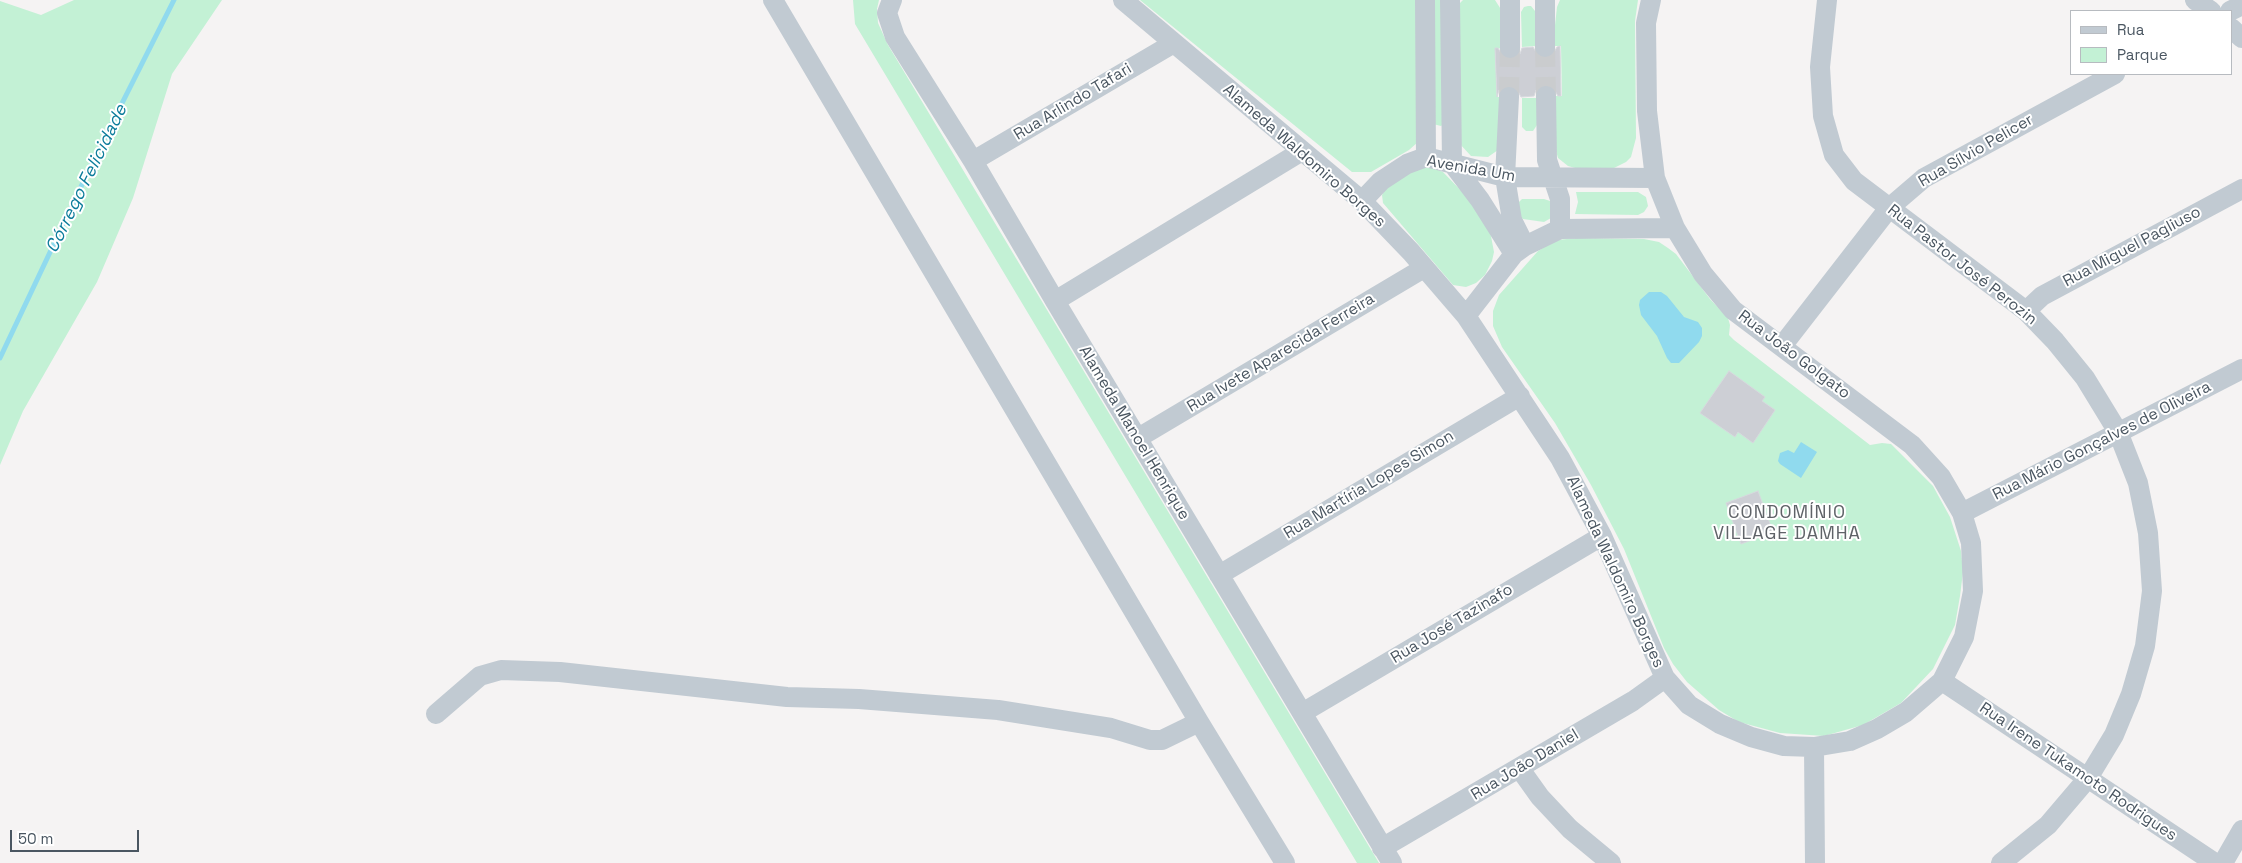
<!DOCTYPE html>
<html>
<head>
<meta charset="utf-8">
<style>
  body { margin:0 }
  #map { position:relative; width:2242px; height:863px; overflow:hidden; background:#f5f3f3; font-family:"Space Grotesk",sans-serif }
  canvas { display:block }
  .legend { position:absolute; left:2070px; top:10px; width:162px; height:65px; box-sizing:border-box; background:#fff; border:1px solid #b7bbc0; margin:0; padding:6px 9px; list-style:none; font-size:15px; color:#4a5661 }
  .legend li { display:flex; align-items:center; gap:10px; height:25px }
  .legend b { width:25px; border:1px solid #b7bbc0 }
  .scale { position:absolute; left:10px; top:830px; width:129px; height:22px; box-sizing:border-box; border:2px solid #4a5661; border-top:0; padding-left:6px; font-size:15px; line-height:18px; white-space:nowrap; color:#4a5661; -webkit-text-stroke:4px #fff; paint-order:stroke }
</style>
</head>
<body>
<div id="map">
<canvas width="2242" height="863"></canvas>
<ul class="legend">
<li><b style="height:6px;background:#c1cad2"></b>Rua</li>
<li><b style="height:14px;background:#c3f1d5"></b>Parque</li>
</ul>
<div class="scale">50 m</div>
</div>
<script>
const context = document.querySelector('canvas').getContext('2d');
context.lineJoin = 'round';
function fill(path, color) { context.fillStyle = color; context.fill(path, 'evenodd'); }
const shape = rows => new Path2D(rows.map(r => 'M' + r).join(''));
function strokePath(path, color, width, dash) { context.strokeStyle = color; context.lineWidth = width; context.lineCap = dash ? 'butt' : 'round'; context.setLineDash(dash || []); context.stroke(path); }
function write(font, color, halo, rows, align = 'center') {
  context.font = font + ' "Space Grotesk",sans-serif'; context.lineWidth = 4; context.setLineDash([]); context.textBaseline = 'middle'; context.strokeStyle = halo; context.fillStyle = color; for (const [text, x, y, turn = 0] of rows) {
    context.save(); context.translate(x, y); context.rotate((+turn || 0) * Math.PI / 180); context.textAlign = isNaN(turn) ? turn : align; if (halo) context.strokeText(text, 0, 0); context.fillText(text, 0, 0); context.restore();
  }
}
fill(shape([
  [74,0,222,0,172,74,133,198,97,282,23,411,0,465,0,1,41,15],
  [853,0,879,0,877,9,878,23,888,45,1379,863,1357,863,855,24],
  [1140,0,1419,0,1418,142,1409,150,1371,172,1352,172],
  [1431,0,1445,0,1444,124,1441,126,1433,124],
  [1463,0,1495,0,1502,11,1503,48,1495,49,1497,97,1504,97,1498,150,1488,157,1471,156,1459,143,1459,4],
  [1560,0,1638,0,1635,21,1636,138,1631,157,1626,162,1614,168,1582,170,1568,166,1558,158,1556,151,1554,96,1562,96,1561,46,1554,46,1554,34,1557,7],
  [1528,6,1531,6,1535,11,1536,46,1522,47,1521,12,1524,7],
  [1522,98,1537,98,1537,125,1533,131,1526,131,1522,127],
  [1428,166,1443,172,1473,203,1490,231,1494,252,1492,261,1485,275,1476,283,1466,287,1453,285,1383,203,1382,195,1391,180],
  [1576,192,1638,192,1646,197,1648,206,1644,212,1638,215,1575,214,1578,202],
  [1522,199,1544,199,1550,201,1552,204,1551,218,1544,222,1523,219,1519,215,1518,203],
  [1578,238,1644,239,1659,242,1668,248,1676,254,1710,299,1728,318,1730,325,1729,335,1734,340,1870,445,1882,443,1891,444,1933,486,1950,517,1961,551,1963,572,1960,596,1955,625,1933,669,1901,703,1863,725,1824,736,1780,733,1739,722,1719,710,1687,682,1673,664,1664,648,1624,549,1591,485,1555,423,1502,347,1493,326,1493,311,1499,295,1538,251,1556,240]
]), '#c3f1d5');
fill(shape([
  [1649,292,1661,292,1667,296,1684,317,1698,322,1702,328,1702,336,1699,342,1679,363,1671,363,1667,358,1657,336,1641,315,1639,305,1640,300],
  [1801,442,1817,452,1801,478,1780,464,1778,461,1780,453,1788,450,1794,453]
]), '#90daee');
strokePath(shape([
  [0,358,96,155,174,0]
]), '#90daee', 5);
const building = shape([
  [1560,46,1561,96,1558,96,1552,86,1545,84,1536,90,1534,96,1521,97,1516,87,1509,85,1499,90,1497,97,1495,48,1498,48,1504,58,1510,60,1520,54,1522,48,1533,47,1539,57,1545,59,1551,57,1557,47,1560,46],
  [1729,371,1765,397,1762,401,1775,410,1753,443,1738,432,1735,437,1700,413,1729,371],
  [1758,491,1773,532,1741,544,1726,503,1758,491]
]);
fill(building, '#cdcfd5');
strokePath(building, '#d7d9de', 1);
strokePath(shape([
  [1545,47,1546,96],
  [1509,97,1510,48]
]), '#caccce', 20, [20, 10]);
strokePath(shape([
  [773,0,1199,722,1285,863],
  [892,0,887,13,895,37,973,161,1055,301,1392,863],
  [1123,0,1362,201,1411,252,1466,316,1560,458,1602,536,1665,678,1689,705,1720,724,1751,737,1784,746,1814,747,1850,741,1877,729,1906,712,1942,681,1964,637,1973,591,1971,543,1962,513,1941,477,1912,445,1733,310,1703,274,1675,228,1655,178,1647,111,1646,23,1651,0],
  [1425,0,1426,157],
  [1450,0,1452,163,1480,200,1514,254],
  [1510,0,1510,48],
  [1545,0,1545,47],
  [1827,0,1820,67,1823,116,1834,155,1854,181,2026,311,2055,341,2085,378,2118,432,2138,483,2148,533,2152,591,2145,646,2131,694,2114,735,2088,778,2048,825,2001,863],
  [2195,0,2211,11],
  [2230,11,2242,5],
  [2231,28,2242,38],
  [1546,96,1547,160,1560,199,1560,229],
  [1509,97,1505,177,1512,220,1525,246],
  [973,161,1174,43],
  [1362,201,1381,181,1407,164,1426,157,1505,177,1655,178],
  [1055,301,1302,151],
  [2026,311,2042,296,2242,189],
  [1466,316,1514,254,1525,246,1560,229,1675,228],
  [1782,346,1889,208,1924,178,2115,74],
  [1138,438,1424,268],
  [1962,513,2242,369],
  [1219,575,1520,396],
  [1942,681,2215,863],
  [1302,713,1602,536],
  [436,714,480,676,501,670,560,672,787,697,859,699,998,710,1111,728,1150,740,1162,740,1199,722],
  [1814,747,1815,863],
  [1520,769,1540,797,1570,829,1611,863],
  [1382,848,1633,701,1665,678],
  [2223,863,2242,830]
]), '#c1cad2', 20);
write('16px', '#4a5661', '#fff', [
  ["Rua Arlindo Tafari",1073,102,-31],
  ["Rua Sílvio Pelicer",1976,151,-30],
  ["Alameda Waldomiro Borges",1304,156,41],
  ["Avenida Um",1471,169,10],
  ["Rua Miguel Pagliuso",2132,247,-28],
  ["Rua Pastor José Perozin",1962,265,38],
  ["Rua Ivete Aparecida Ferreira",1281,353,-31],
  ["Rua João Golgato",1794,355,37],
  ["Alameda Manoel Henrique",1134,433,59],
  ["Rua Mário Gonçalves de Oliveira",2102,441,-27],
  ["Rua Martíria Lopes Simon",1369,485,-31],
  ["Alameda Waldomiro Borges",1615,572,65],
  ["Rua José Tazinafo",1452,624,-31],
  ["Rua João Daniel",1525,765,-31],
  ["Rua Irene Tukamoto Rodrigues",2078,772,34]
]);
write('italic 18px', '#0c7c9b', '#fff', [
  ["Córrego Felicidade",87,179,-64]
]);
context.letterSpacing = '1px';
write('18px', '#5f6368', '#fff', [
  ["CONDOMÍNIO",1787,513],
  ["VILLAGE DAMHA",1787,534]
]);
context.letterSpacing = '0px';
</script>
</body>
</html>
